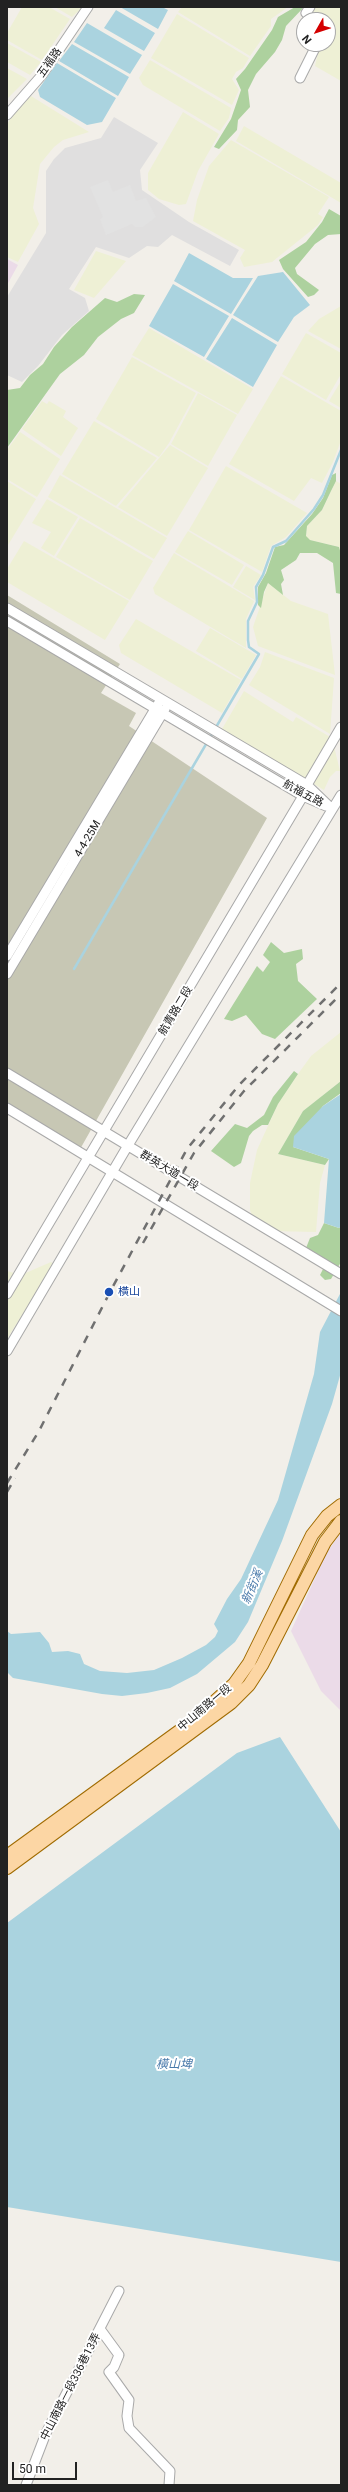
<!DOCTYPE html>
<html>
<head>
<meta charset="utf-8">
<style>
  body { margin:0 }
  #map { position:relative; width:348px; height:2492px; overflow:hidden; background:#f2efe9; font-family:Roboto,sans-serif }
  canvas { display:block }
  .frame { position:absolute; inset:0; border:8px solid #222; pointer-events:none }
  .north { position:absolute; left:296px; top:12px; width:40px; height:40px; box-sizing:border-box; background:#fff; border:1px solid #a7a7a7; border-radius:50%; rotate:231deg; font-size:11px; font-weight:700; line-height:16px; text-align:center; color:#222 }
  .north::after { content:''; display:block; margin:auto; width:14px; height:18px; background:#d40000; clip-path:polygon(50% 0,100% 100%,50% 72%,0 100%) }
  .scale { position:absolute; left:12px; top:2462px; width:65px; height:18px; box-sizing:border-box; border:2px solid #222; border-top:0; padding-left:5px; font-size:12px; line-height:14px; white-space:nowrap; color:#222; -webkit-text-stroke:3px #fff; paint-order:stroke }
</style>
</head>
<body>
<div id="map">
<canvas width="348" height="2492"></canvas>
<div class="frame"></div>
<div class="north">N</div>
<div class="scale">50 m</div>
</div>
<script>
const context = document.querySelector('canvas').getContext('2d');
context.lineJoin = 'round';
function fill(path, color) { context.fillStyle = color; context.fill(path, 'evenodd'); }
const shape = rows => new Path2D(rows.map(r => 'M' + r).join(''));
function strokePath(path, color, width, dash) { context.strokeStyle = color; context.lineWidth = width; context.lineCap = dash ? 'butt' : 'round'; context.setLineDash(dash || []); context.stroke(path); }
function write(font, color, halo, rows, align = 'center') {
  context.font = font + ' Roboto,"Noto Sans TC",sans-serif'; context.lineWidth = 4; context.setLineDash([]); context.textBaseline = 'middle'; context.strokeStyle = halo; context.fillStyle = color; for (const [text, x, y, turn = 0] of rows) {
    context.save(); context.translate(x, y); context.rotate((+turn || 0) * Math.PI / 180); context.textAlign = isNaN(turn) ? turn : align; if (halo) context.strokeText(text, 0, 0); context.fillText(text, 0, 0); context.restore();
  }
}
fill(shape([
  [114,117,158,143,140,170,142,190,189,222,239,250,230,266,172,235,158,247,147,246,129,258,96,247,69,289,85,298,89,311,62,335,38,366,22,382,7,375,7,297,46,233,46,171,54,159,65,148,101,138]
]), '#e0dfdf');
fill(shape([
  [7,259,18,265,7,285],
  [341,1532,341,1710,340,1710,321,1691,291,1631,326,1554]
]), '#ebdbe8');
fill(shape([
  [7,595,120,664,101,693,136,713,129,726,267,818,79,1151,7,1108]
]), '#c7c7b4');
fill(shape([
  [22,7,49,7,70,19,42,60,7,40,7,33],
  [55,7,83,7,72,17],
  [182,7,288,7,271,19,271,26,250,56,178,12],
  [316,7,341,7,341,81,315,66,318,53,322,44,328,44,328,20,320,20,313,11],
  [177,14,249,58,243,68,236,72,232,79,239,90,232,105,151,58],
  [7,43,41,62,30,75,7,62],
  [150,60,231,108,229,118,220,131,143,85,139,78],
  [7,68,27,79,7,99],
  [31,96,89,132,63,140,54,147,40,164,33,208,39,224,18,262,7,257,7,124,14,113],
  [183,112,219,134,198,171,186,204,179,205,159,199,148,190,148,173],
  [244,126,341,183,341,203,236,141],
  [231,140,329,197,318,214,323,217,318,225,272,262,244,267,240,258,245,250,193,221,197,200,209,166],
  [96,251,126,261,94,298,74,290],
  [341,306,341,349,308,331,319,319],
  [149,328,253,389,238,414,132,355],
  [306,333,341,353,341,374,326,400,282,374],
  [132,357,196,393,169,443,159,457,96,419],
  [281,376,341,411,340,443,333,462,322,483,311,478,294,501,229,464],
  [341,381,341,408,329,401],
  [198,393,237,415,208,466,171,444],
  [42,401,47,404,49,401,66,411,63,417,78,428,61,456,22,429],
  [94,421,157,458,116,506,62,474],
  [20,432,60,459,37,497,7,479,7,450],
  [170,445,208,468,167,536,118,507],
  [226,466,307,513,286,537,271,546,262,572,189,530],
  [60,475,167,538,154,559,48,497],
  [7,481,36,499,8,545,7,544],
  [336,481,341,484,341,554,339,547,310,540,306,537,307,526,322,510],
  [47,499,78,517,54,556,41,548,51,532,32,523],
  [80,518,153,561,130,600,56,557],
  [188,531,244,565,232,585,175,552],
  [24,541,129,601,105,640,7,582,7,569],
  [174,553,254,601,246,619,246,648,155,594,153,588],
  [246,566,261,575,253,587,255,600,233,587],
  [268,583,291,601,328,614,335,675,258,646,253,627],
  [136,619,241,680,222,713,121,653,119,645],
  [210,628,256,655,242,679,196,651],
  [265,652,334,678,330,734,249,685,260,667],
  [244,691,293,722,296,717,332,738,340,771,336,771,330,777,324,790,222,729],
  [341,1032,341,1081,303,1111,278,1154,325,1165,320,1183,316,1232,270,1231,256,1227,250,1210,250,1183,257,1150,278,1104,298,1074,311,1056],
  [51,1262,54,1264,7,1339,7,1271,21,1275]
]), '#eef0d5');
fill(shape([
  [295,7,304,7,286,26,282,40,275,52,256,74,248,90,250,107,238,120,237,130,219,149,214,147,231,119,241,90,236,79,245,69,272,30,278,17],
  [329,209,341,216,341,234,328,235,315,244,295,268,297,274,319,290,314,295,308,297,283,269,279,260,306,242,322,222],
  [134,294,145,295,134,313,121,319,98,337,84,355,60,374,7,448,7,390,20,388,30,375,43,364,54,347,72,327,105,298,117,302],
  [336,473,336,481,331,491,322,510,307,526,306,536,310,540,339,547,341,554,341,594,336,593,333,563,317,553,300,553,296,560,281,570,284,580,281,584,283,595,268,583,264,592,261,608,258,605,258,587,266,573,275,547,284,545,312,514,323,498,332,475],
  [271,942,284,953,302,949,303,959,296,964,298,981,317,999,275,1039,262,1034,246,1015,232,1021,224,1019,257,966,263,972,270,962,263,955],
  [294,1071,298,1074,278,1104,268,1125,262,1125,253,1131,249,1136,241,1163,234,1167,211,1151,235,1124,247,1128,264,1115,273,1097],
  [341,1081,341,1093,323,1106,293,1147,329,1159,325,1165,278,1154,303,1111],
  [324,1223,339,1228,341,1226,341,1262,331,1279,325,1280,320,1275,325,1265,321,1257,306,1248,310,1238,318,1235]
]), '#add19e');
fill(shape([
  [108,180,113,192,130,185,136,201,146,198,156,217,143,227,135,227,132,224,106,235,100,219,103,217,90,187]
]), '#e2e2e2');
fill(shape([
  [120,7,162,7,168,10,158,29],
  [116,10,155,33,144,51,104,28],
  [87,23,142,55,130,74,74,42],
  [72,44,129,77,118,96,59,61],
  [57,63,116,98,102,122,87,125,40,97,38,90],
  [189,253,233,278,253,278,231,314,174,281],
  [283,272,310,305,294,317,278,342,233,315,258,276],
  [173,284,229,316,204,357,149,326],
  [232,318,277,345,253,387,206,359],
  [341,1094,341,1226,339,1228,324,1223,329,1159,293,1147,294,1136,323,1106],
  [341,1292,341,1372,332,1404,282,1541,248,1622,235,1642,197,1674,170,1688,147,1693,122,1696,102,1694,13,1678,7,1672,7,1631,11,1634,40,1632,49,1643,52,1652,68,1651,80,1654,84,1664,100,1671,127,1673,154,1670,182,1658,206,1645,215,1637,218,1631,214,1624,227,1599,241,1579,278,1500,314,1374,320,1332],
  [280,1737,341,1832,341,2262,7,2207,7,1923,237,1753]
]), '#aad3df');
strokePath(shape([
  [74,969,259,654,249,647,248,640,248,621,257,602,256,587,263,575,273,547,286,541,314,509,323,495,341,450]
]), '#aad3df', 2.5);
const minor = shape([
  [310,7,306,13,313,20],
  [300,78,317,44],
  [7,115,42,75,88,7],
  [7,608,307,785,332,809],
  [7,621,303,796,326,806],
  [7,956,158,704],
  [7,974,165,709],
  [7,1073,341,1274],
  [7,1108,341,1311],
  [7,1294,303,796,307,785,341,727],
  [7,1351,127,1147,341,795],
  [100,2329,119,2355,114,2367,109,2372,129,2400,127,2416,129,2428,170,2471,169,2485],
  [26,2485,46,2433,119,2291]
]);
const major = shape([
  [7,1856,193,1721,234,1684,249,1663,312,1535,327,1516,341,1505],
  [7,1868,231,1703,249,1685,262,1665,325,1542,341,1521]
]);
strokePath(minor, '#a9a9a9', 11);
strokePath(major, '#a06b00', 14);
strokePath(minor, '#fff', 9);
strokePath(major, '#fcd6a4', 12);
strokePath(shape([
  [143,1243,194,1153,244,1091,341,994],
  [7,1483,39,1431,110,1292,187,1149,239,1085,341,983],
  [7,1492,15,1478]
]), '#707070', 2.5, [8, 8]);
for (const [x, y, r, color] of [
  [109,1292,5,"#1a4fb4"]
]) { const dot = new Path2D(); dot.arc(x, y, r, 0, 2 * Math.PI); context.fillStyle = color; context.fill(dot); strokePath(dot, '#fff', 1.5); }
write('11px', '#222', '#fff', [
  ["五福路",50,63,-55],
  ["航福五路",303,794,28],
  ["4-4-25M",88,839,-59],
  ["航青路二段",176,1011,-59],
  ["群英大道一段",169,1171,31],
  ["中山南路一段",205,1708,-40],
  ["中山南路一段336巷13弄",71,2387,-63]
]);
write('11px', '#164399', '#fff', [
  ["橫山",118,1292]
], 'left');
write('italic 12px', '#4a7aab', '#fff', [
  ["新街溪",253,1587,-67],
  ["橫山埤",174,2065]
]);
</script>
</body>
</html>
